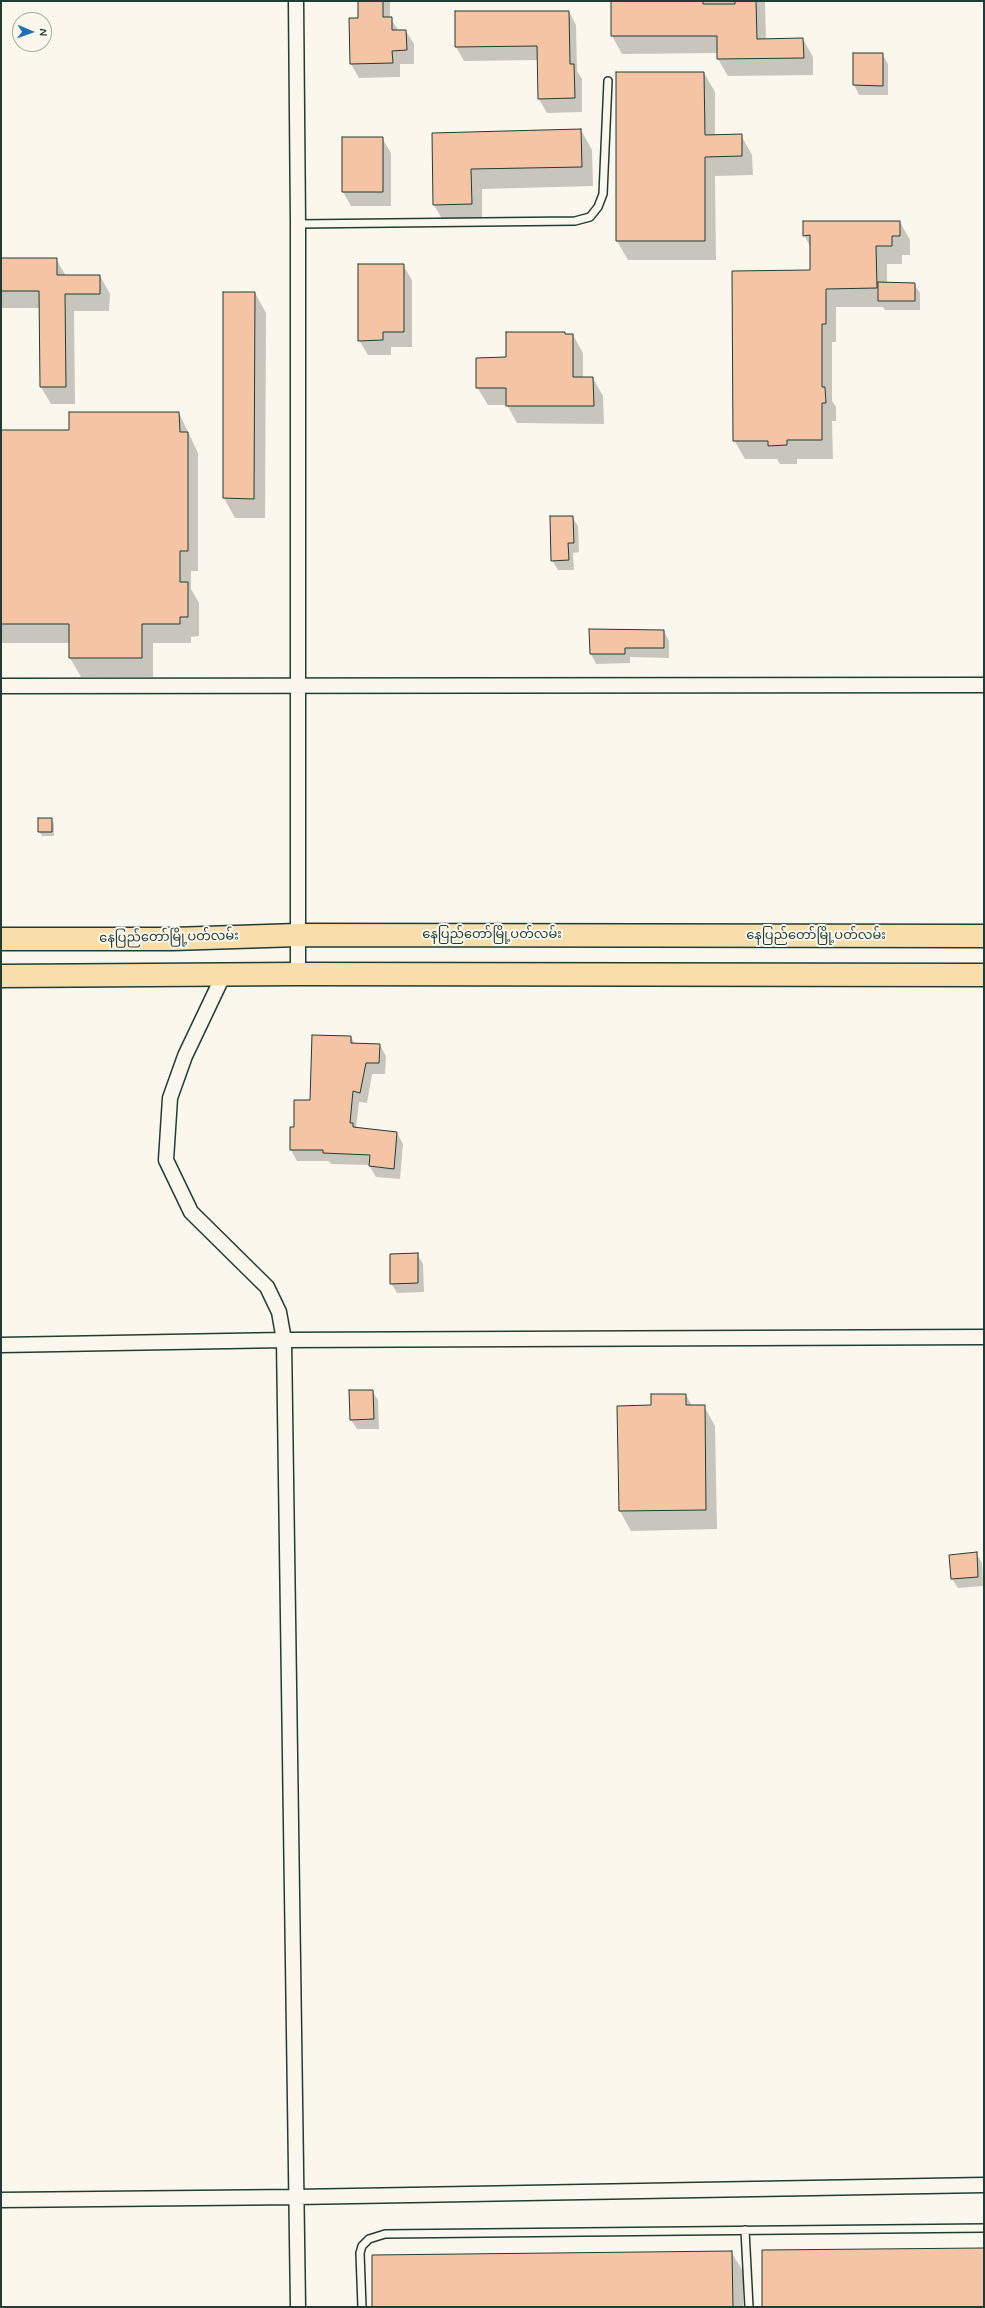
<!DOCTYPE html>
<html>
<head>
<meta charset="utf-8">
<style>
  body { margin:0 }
  #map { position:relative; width:985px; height:2308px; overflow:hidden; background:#fbf7ec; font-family:Mynerve,sans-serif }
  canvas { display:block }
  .frame { position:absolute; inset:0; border:2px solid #1f3d34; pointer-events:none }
  .north { position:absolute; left:12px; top:12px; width:40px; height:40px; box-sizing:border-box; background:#fbf7ec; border:1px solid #a3ada2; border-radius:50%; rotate:92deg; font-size:11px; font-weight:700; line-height:16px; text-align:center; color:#1f3d34 }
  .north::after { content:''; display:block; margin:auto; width:14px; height:18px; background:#1f6fb2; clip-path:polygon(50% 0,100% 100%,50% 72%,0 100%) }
</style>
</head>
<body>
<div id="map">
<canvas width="985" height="2308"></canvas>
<div class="frame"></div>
<div class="north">N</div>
</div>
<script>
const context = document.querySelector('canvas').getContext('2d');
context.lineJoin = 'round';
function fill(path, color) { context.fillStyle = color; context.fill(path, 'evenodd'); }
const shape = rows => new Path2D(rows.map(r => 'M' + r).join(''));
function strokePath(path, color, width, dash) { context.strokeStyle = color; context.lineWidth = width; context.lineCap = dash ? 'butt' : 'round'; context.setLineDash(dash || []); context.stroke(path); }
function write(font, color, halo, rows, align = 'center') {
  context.font = font + ' Mynerve,"Noto Sans Myanmar",sans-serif'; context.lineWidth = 4; context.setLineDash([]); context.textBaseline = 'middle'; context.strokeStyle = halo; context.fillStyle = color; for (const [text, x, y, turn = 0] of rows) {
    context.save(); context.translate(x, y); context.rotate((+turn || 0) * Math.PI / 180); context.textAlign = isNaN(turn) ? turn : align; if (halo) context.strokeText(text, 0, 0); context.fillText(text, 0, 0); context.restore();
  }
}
fill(shape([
  [359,1,390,1,390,18,399,31,406,31,414,44,414,64,400,64,400,77,359,78,351,64,350,19,359,19],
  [612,1,765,1,766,40,803,39,813,57,813,75,728,76,718,59,718,53,622,54,612,36],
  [569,12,576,25,577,71,582,79,582,112,547,113,539,99,538,60,464,61,456,47],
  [983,37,984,37,984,95,984,94],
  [854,54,882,54,888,64,888,95,859,95,854,85],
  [617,73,704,73,715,92,715,136,741,135,752,155,753,175,715,176,716,260,628,260,617,241],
  [581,130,592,150,593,186,482,189,482,224,445,224,434,205,433,134],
  [382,138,391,153,391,206,351,206,343,192],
  [900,222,910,240,910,255,902,255,902,264,887,264,887,283,914,284,920,293,920,310,885,310,883,307,836,307,836,342,832,342,832,401,836,407,836,421,832,421,833,459,797,459,797,464,780,464,777,459,745,459,734,440,811,271,811,248,804,235],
  [1,259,56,259,66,276,100,276,110,294,109,311,74,311,75,404,51,404,41,387,40,308,1,308],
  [403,265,412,280,412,347,391,347,391,355,368,355,359,340],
  [224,293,255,293,266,313,265,518,235,518,224,498],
  [566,335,573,335,583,353,583,378,593,378,603,396,604,424,517,423,507,405,488,405,477,387,507,358],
  [179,413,198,453,198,571,191,571,191,589,199,603,199,636,191,637,191,643,153,643,153,677,81,677,70,658,70,643,1,643,1,431,70,431],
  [572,517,578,526,579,552,573,553,574,570,558,570,552,560],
  [664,631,669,641,669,658,630,657,630,663,596,664,591,654],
  [52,819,54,824,54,836,42,836,39,831],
  [351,1037,355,1044,380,1045,386,1056,385,1074,372,1074,367,1103,359,1102,356,1129,397,1133,403,1144,400,1179,376,1177,369,1165,331,1164,329,1161,297,1161,291,1150,291,1128,295,1128],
  [417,1254,423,1264,424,1292,397,1293,391,1283],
  [372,1391,378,1400,379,1429,357,1429,351,1420],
  [686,1395,692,1406,704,1406,715,1426,717,1529,631,1531,620,1511,652,1406],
  [976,1553,982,1563,983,1586,958,1588,952,1579],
  [731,2252,743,2271,743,2307,373,2307]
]), '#0003');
const building = shape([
  [358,1,383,1,383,17,392,17,392,30,406,30,407,50,392,51,393,63,350,64,349,18,358,18,358,1],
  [611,1,703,1,703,4,735,4,735,1,756,1,757,39,803,38,804,58,717,59,717,36,611,36,611,1],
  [455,11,569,11,570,64,574,64,575,98,538,99,537,46,455,47,455,11],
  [853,53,883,53,883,86,853,85,853,53],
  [616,72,704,72,705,135,742,134,742,156,705,157,705,241,616,241,616,72],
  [581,129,582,167,471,169,472,204,433,205,432,133,581,129],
  [342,137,383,137,383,192,342,192,342,137],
  [803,221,900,221,900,236,892,236,892,246,876,246,877,288,826,289,826,324,822,324,822,387,825,387,826,403,822,403,822,440,787,440,787,445,768,446,768,441,733,441,732,271,810,270,810,235,803,236,803,221],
  [1,258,57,258,57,275,100,275,100,294,65,294,66,387,40,387,39,291,1,291,1,258],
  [358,264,404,264,404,332,383,332,383,340,358,341,358,264],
  [878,282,915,283,915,301,878,301,878,282],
  [223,292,255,292,254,499,223,498,223,292],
  [506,332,565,332,565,334,573,334,573,377,593,377,594,406,506,406,506,388,476,388,476,358,506,357,506,332],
  [69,412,179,412,180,432,188,432,188,551,180,551,180,582,188,582,188,617,180,617,180,624,142,624,142,658,69,658,69,624,1,624,1,430,69,430,69,412],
  [550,516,573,516,574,543,568,543,569,560,551,561,550,516],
  [589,629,664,630,664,648,625,648,625,654,590,654,589,629],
  [38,818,52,818,52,832,38,832,38,818],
  [312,1035,351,1036,351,1043,380,1044,379,1063,366,1063,360,1093,353,1091,350,1123,353,1123,353,1127,397,1132,394,1169,369,1166,370,1155,323,1153,323,1150,290,1150,290,1127,294,1127,294,1100,310,1100,312,1035],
  [418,1253,418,1283,390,1284,390,1254,418,1253],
  [349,1390,373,1390,374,1419,350,1420,349,1390],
  [651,1394,686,1394,686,1405,705,1405,706,1510,619,1511,617,1406,651,1405,651,1394],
  [977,1552,978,1577,951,1579,949,1555,977,1552],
  [984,2248,984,2307,762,2307,762,2250,984,2248],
  [732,2251,733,2307,372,2307,372,2255,732,2251]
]);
fill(building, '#f5c4a4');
strokePath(building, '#1f3d34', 1);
const service = shape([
  [298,224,575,221,590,217,598,207,603,194,608,81],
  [745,2230,749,2307],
  [362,2307,360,2253,362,2246,369,2239,385,2234,984,2228]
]);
const minor = shape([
  [296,1,298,224,298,974],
  [1,686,984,685],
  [223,976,185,1056,170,1098,166,1160,191,1212,267,1287,279,1312,284,1340,298,2307],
  [1,1345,284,1340,984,1337],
  [1,2200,296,2197,984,2185]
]);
const primary = shape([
  [1,939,173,939,298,935,984,936],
  [1,976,298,974,984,975]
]);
strokePath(service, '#1f3d34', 10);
strokePath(minor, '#1f3d34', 17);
strokePath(primary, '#1f3d34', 25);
strokePath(service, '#fbf7ec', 7);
strokePath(minor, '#fbf7ec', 14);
strokePath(primary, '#f9deab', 22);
write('13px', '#1f3d34', '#fbf7ec', [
  ["နေပြည်တော်မြို့ပတ်လမ်း",492,935],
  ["နေပြည်တော်မြို့ပတ်လမ်း",816,936],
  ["နေပြည်တော်မြို့ပတ်လမ်း",169,938,-1]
]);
</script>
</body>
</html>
